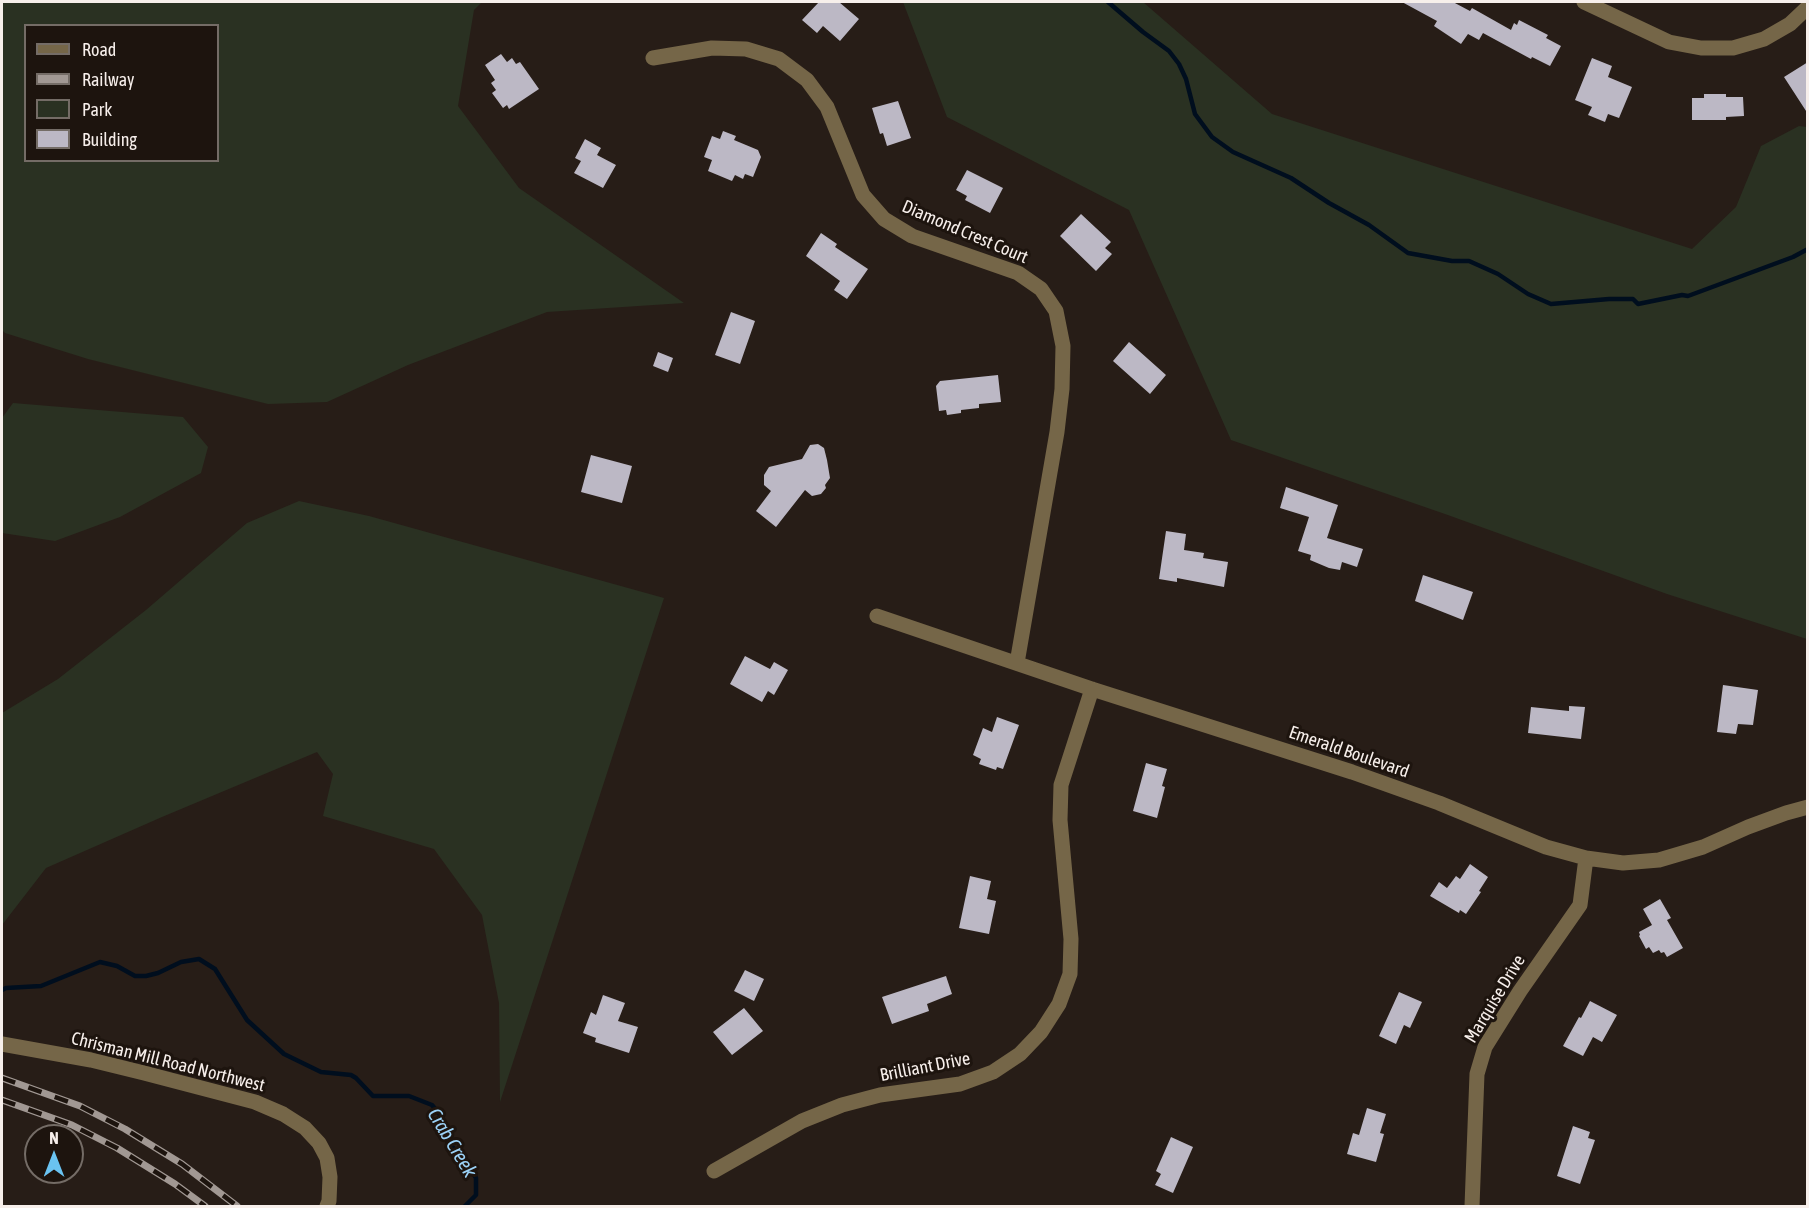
<!DOCTYPE html>
<html>
<head>
<meta charset="utf-8">
<style>
  body { margin:0 }
  #map { position:relative; width:1809px; height:1208px; overflow:hidden; background:#271d17; font-family:"Asap Condensed",sans-serif }
  canvas { display:block }
  .frame { position:absolute; inset:0; border:3px solid #f7efeb; pointer-events:none }
  .legend { position:absolute; left:24px; top:24px; width:195px; height:138px; box-sizing:border-box; background:#1d140e; border:2px solid #746c66; margin:0; padding:8px 10px; list-style:none; font-size:18px; color:#f7efeb }
  .legend li { display:flex; align-items:center; gap:12px; height:30px }
  .legend b { width:30px; border:2px solid #746c66 }
  .north { position:absolute; left:24px; top:1124px; width:60px; height:60px; box-sizing:border-box; background:#1d140e; border:2px solid #746c66; border-radius:50%; rotate:0deg; font-size:16px; font-weight:700; line-height:24px; text-align:center; color:#f7efeb }
  .north::after { content:''; display:block; margin:auto; width:21px; height:27px; background:#6ac3f1; clip-path:polygon(50% 0,100% 100%,50% 72%,0 100%) }
</style>
</head>
<body>
<div id="map">
<canvas width="1809" height="1208"></canvas>
<div class="frame"></div>
<ul class="legend">
<li><b style="height:8px;background:#756648"></b>Road</li>
<li><b style="height:8px;background:#a19893"></b>Railway</li>
<li><b style="height:16px;background:#2a3122"></b>Park</li>
<li><b style="height:16px;background:#bcb8c5"></b>Building</li>
</ul>
<div class="north">N</div>
</div>
<script>
const context = document.querySelector('canvas').getContext('2d');
context.lineJoin = 'round';
function fill(path, color) { context.fillStyle = color; context.fill(path, 'evenodd'); }
const shape = rows => new Path2D(rows.map(r => 'M' + r).join(''));
function strokePath(path, color, width, dash) { context.strokeStyle = color; context.lineWidth = width; context.lineCap = dash ? 'butt' : 'round'; context.setLineDash(dash || []); context.stroke(path); }
function write(font, color, halo, rows, align = 'center') {
  context.font = font + ' "Asap Condensed",sans-serif'; context.lineWidth = 6; context.setLineDash([]); context.textBaseline = 'middle'; context.strokeStyle = halo; context.fillStyle = color; for (const [text, x, y, turn = 0] of rows) {
    context.save(); context.translate(x, y); context.rotate((+turn || 0) * Math.PI / 180); context.textAlign = isNaN(turn) ? turn : align; if (halo) context.strokeText(text, 0, 0); context.fillText(text, 0, 0); context.restore();
  }
}
fill(shape([
  [2,2,482,2,474,10,458,106,519,188,684,303,547,312,408,365,327,402,268,404,88,359,5,333,2,330],
  [26,26,218,26,218,160,26,160],
  [903,2,1143,2,1272,114,1692,249,1736,207,1761,146,1799,126,1807,127,1807,639,1667,594,1445,514,1231,440,1129,210,947,117],
  [13,403,183,417,208,447,201,473,120,517,55,541,2,533,2,418],
  [299,501,369,516,664,598,500,1102,499,1003,482,915,434,849,323,816,333,774,317,752,162,817,46,868,2,925,2,713,58,679,146,610,247,523]
]), '#2a3122');
strokePath(shape([
  [1108,2,1143,32,1169,51,1179,64,1186,79,1195,114,1212,137,1233,152,1291,178,1329,203,1369,225,1408,253,1452,261,1469,261,1498,274,1528,294,1551,304,1609,299,1633,299,1638,304,1682,295,1688,296,1793,257,1808,249],
  [2,990,6,988,41,986,100,962,117,966,135,976,146,976,158,973,181,962,199,959,215,969,247,1020,284,1054,321,1072,351,1075,356,1078,373,1096,409,1096,432,1105,441,1116,448,1142,469,1166,476,1178,476,1195,465,1206]
]), '#000e1e', 4.5);
fill(shape([
  [819,2,839,2,859,19,840,41,823,26,817,33,802,20],
  [1402,2,1453,2,1470,11,1472,8,1511,30,1514,23,1517,25,1519,20,1548,35,1546,38,1561,46,1550,66,1532,57,1531,59,1483,33,1479,40,1468,34,1461,44,1434,26,1437,21],
  [501,54,507,62,512,58,516,64,520,62,539,89,509,109,507,105,503,108,492,93,496,90,491,83,495,80,485,65],
  [1592,58,1612,66,1608,77,1632,87,1619,118,1608,114,1605,122,1588,115,1592,107,1575,100],
  [1808,62,1808,114,1784,77],
  [1704,94,1726,94,1726,97,1743,97,1744,116,1726,117,1726,120,1692,120,1692,98,1704,98],
  [898,101,911,138,887,146,883,133,880,134,872,108],
  [723,131,736,136,734,140,758,150,761,157,753,177,745,174,743,179,735,175,732,181,708,171,712,160,704,157,712,136,720,139],
  [585,139,601,148,597,155,616,165,603,188,574,173,581,161,575,158],
  [967,170,1003,188,990,213,965,200,967,196,956,190],
  [1081,214,1111,242,1105,248,1112,254,1096,271,1060,236],
  [821,233,837,244,835,247,868,269,847,299,834,290,840,281,806,256],
  [731,312,755,321,740,364,715,355],
  [1129,342,1166,375,1150,394,1113,361],
  [658,352,673,358,668,372,653,366],
  [998,375,1001,402,979,404,979,408,961,410,961,413,947,415,946,410,939,411,936,386,940,381],
  [818,444,824,448,827,460,830,478,825,485,826,488,821,494,812,496,805,490,776,527,756,511,771,491,764,485,764,475,769,467,802,459,810,445],
  [591,455,632,466,622,503,581,492],
  [1286,487,1338,505,1327,538,1363,549,1357,567,1342,562,1340,570,1329,568,1310,560,1311,555,1298,551,1309,517,1280,508],
  [1166,531,1186,534,1184,550,1204,553,1203,558,1228,562,1224,587,1177,578,1177,582,1159,579],
  [1423,575,1473,592,1463,620,1415,601],
  [745,656,770,669,774,662,788,670,774,695,768,691,762,702,730,684],
  [1723,685,1758,690,1753,725,1738,724,1736,734,1717,732],
  [1569,706,1585,707,1581,739,1528,733,1531,707,1569,711],
  [997,717,1019,725,1003,769,997,767,996,770,979,764,981,759,973,755,983,728,992,732],
  [1146,763,1167,769,1162,786,1165,787,1157,818,1133,811],
  [1470,864,1488,877,1479,891,1481,892,1466,914,1460,910,1459,913,1430,896,1439,882,1447,888,1456,876,1460,879],
  [970,876,991,881,987,899,996,901,989,934,959,928],
  [1660,899,1671,918,1667,920,1683,948,1667,957,1664,952,1661,953,1659,950,1653,953,1649,947,1646,949,1639,936,1640,935,1639,932,1652,925,1643,909],
  [745,970,764,979,754,1001,734,991],
  [946,976,952,994,927,1004,929,1011,892,1024,882,997],
  [1399,992,1422,1002,1410,1028,1404,1025,1396,1044,1379,1036],
  [603,995,625,1003,618,1021,638,1027,629,1053,595,1042,596,1038,583,1033,591,1012,596,1015],
  [1590,1001,1617,1015,1602,1042,1593,1037,1583,1056,1563,1046,1579,1017,1581,1018],
  [744,1008,763,1031,732,1055,713,1032],
  [1367,1108,1386,1114,1380,1133,1384,1134,1376,1162,1347,1154,1353,1133,1359,1135],
  [1573,1126,1590,1132,1588,1138,1595,1140,1580,1184,1557,1176],
  [1171,1137,1193,1147,1173,1193,1155,1185,1161,1174,1156,1171]
]), '#bcb8c5');
strokePath(shape([
  [1584,2,1669,42,1701,48,1733,48,1764,39,1790,24,1808,7],
  [653,58,712,48,746,49,779,59,807,80,827,107,863,195,884,219,912,236,1018,273,1041,289,1056,311,1063,346,1062,389,1057,432,1017,663],
  [877,616,1092,689,1352,772,1439,803,1546,847,1586,858,1623,863,1659,860,1703,847,1748,827,1786,813,1808,807],
  [714,1171,802,1121,842,1105,880,1095,960,1084,993,1072,1020,1054,1041,1032,1059,1004,1070,974,1071,939,1060,820,1061,785,1092,689],
  [1472,1206,1477,1074,1485,1047,1520,991,1580,905,1586,858]
]), '#756648', 15);
strokePath(shape([
  [2,1044,91,1060,144,1073,255,1102,283,1114,305,1128,319,1143,327,1158,330,1177,329,1201,327,1206]
]), '#756648', 15);
const rail = shape([
  [2,1078,80,1106,125,1129,182,1164,237,1206],
  [2,1100,72,1125,117,1148,175,1184,205,1206]
]);
strokePath(rail, '#a19893', 7);
strokePath(rail, '#1d140e', 4.5, [14]);
write('18px', '#f7efeb', '#1d140e', [
  ["Diamond Crest Court",965,232,23],
  ["Emerald Boulevard",1349,752,19],
  ["Marquise Drive",1495,999,-59],
  ["Chrisman Mill Road Northwest",168,1062,14],
  ["Brilliant Drive",925,1067,-11]
]);
write('italic 20px', '#9cd2f7', '#1d140e', [
  ["Crab Creek",452,1143,59]
]);
</script>
</body>
</html>
